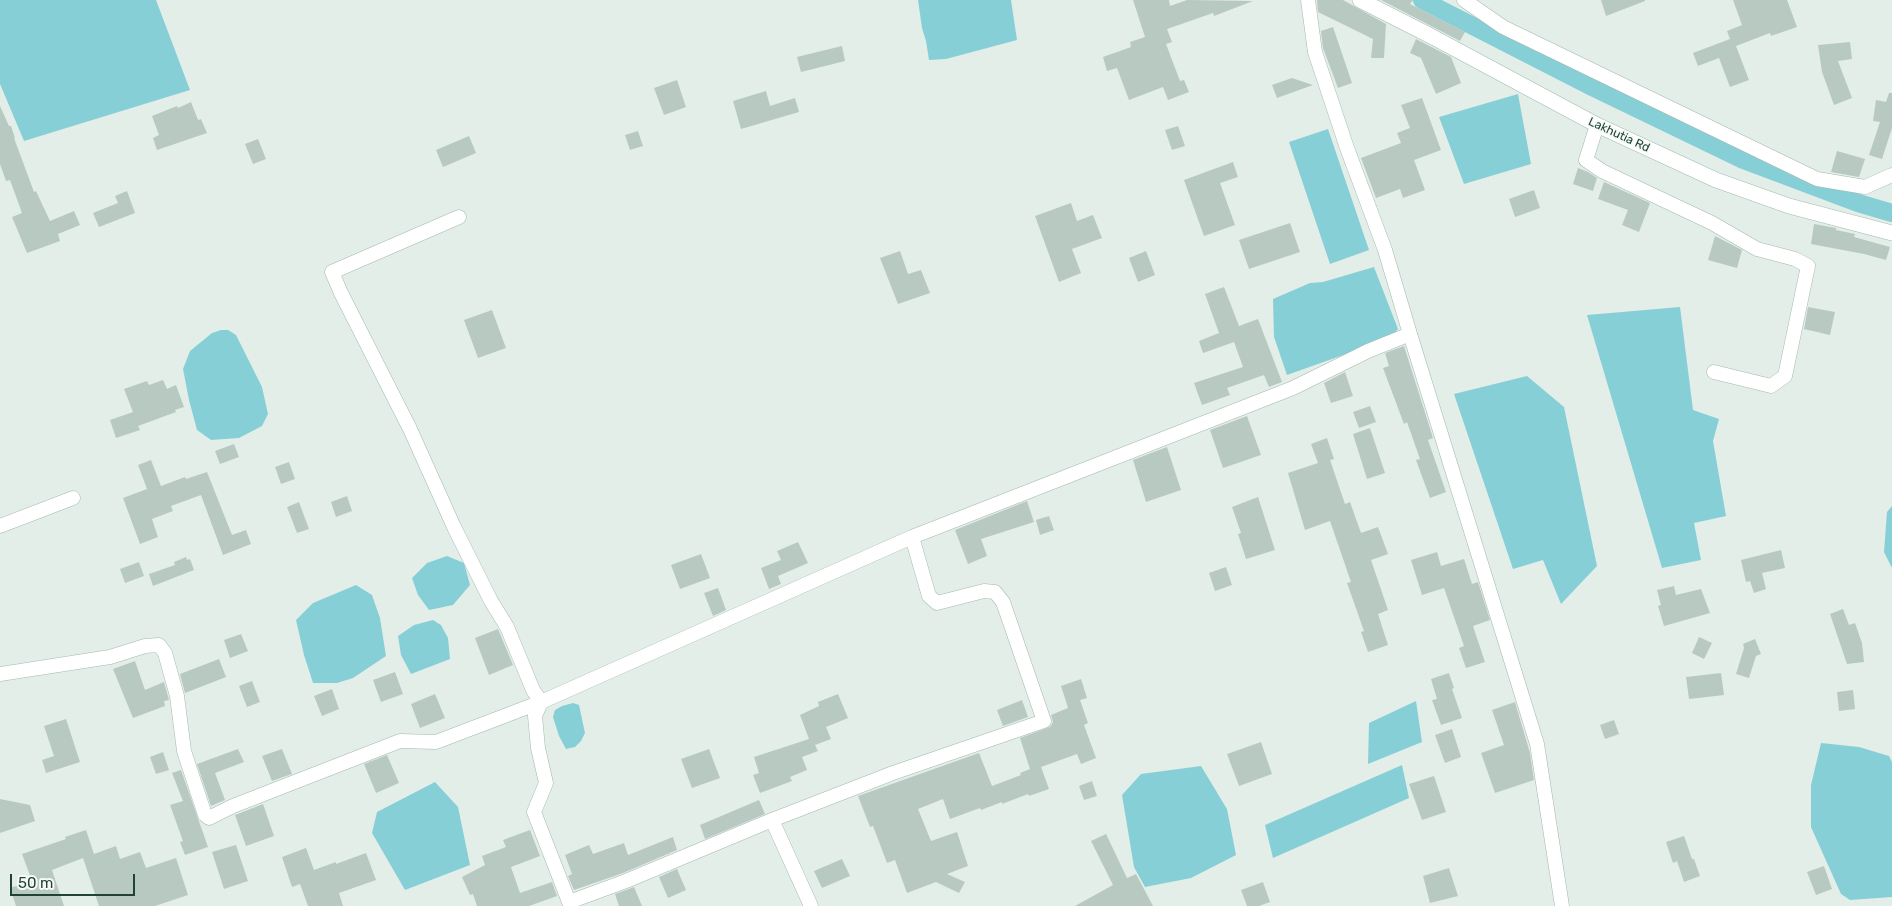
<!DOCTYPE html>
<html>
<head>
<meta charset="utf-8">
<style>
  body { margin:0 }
  #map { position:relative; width:1892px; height:906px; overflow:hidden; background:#e3eee9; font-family:Rubik,sans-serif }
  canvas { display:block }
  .scale { position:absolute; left:10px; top:874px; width:125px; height:22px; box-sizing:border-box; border:2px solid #214237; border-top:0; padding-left:6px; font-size:15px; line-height:18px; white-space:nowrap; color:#214237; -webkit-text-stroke:4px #f5faf7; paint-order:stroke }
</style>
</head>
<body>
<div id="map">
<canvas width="1892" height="906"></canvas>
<div class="scale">50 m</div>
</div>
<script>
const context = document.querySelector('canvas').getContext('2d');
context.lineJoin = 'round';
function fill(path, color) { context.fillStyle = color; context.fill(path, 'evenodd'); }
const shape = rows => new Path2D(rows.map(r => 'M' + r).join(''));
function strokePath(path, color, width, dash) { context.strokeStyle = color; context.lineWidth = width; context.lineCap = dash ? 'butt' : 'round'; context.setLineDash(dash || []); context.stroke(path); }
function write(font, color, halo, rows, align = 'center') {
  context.font = font + ' Rubik,sans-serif'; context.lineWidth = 4; context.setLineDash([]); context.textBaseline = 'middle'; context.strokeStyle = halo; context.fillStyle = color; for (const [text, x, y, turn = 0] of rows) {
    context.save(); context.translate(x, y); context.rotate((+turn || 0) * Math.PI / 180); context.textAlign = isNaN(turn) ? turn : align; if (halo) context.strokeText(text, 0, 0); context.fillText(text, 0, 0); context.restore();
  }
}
fill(shape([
  [0,0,156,0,190,90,24,141,0,84],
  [918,0,1011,0,1017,40,946,59,929,60,926,41,922,28],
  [1518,94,1531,164,1464,184,1439,117],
  [1328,129,1369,250,1330,264,1289,142],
  [1374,267,1398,329,1391,338,1287,375,1274,337,1273,299,1310,283,1323,282],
  [1680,307,1693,410,1719,419,1713,441,1726,516,1694,523,1701,560,1662,568,1587,315],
  [221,330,228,330,236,335,262,387,268,414,262,426,239,438,211,440,197,430,189,400,183,369,190,351,212,333],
  [1527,376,1564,407,1597,566,1561,604,1543,560,1513,569,1454,394],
  [1892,506,1892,568,1884,552,1887,512],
  [447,556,464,563,470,585,453,605,429,610,418,595,412,578,427,563],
  [356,585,372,595,380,618,386,656,353,678,337,683,313,683,304,655,296,620,313,603],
  [433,620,441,625,448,638,450,659,411,674,401,655,398,636,414,625],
  [1416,701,1422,742,1368,764,1369,723],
  [573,703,579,705,585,733,581,741,575,747,566,749,559,736,553,717,555,710,562,706],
  [1821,743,1859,747,1889,756,1892,762,1892,897,1850,900,1841,894,1811,827,1811,785],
  [1402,765,1409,798,1273,858,1265,825],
  [1201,766,1227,809,1236,855,1191,878,1145,887,1134,867,1122,795,1141,774],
  [435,782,458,807,470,865,405,890,372,833,377,812]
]), '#87cfd7');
strokePath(shape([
  [1422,0,1594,88,1741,159,1858,203,1892,213]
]), '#87cfd7', 18);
fill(shape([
  [1133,0,1169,0,1170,6,1187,0,1253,1,1214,16,1213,13,1167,29,1172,42,1166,44,1180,81,1184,80,1189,92,1168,100,1163,87,1129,100,1117,68,1107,71,1103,57,1131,47,1130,42,1145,37],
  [1317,0,1343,0,1386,24,1384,58,1371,58,1373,39,1318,12],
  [1381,0,1413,0,1410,4,1465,32,1460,41],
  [1601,0,1645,0,1645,1,1606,16],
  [1733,0,1787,0,1797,27,1771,36,1770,33,1736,46,1749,80,1730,87,1719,58,1698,66,1693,53,1730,39,1727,31,1742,25],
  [1333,27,1352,83,1338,88,1323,48,1321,31],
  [1416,39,1451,57,1461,83,1436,94,1421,58,1410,53],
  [1850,42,1852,59,1838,61,1852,98,1834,105,1822,72,1818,45],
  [842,46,845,61,801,72,797,57],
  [1292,78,1313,85,1277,98,1272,85],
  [677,80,686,107,664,115,654,88],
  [766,91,770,106,795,98,799,112,741,129,733,101],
  [1889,93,1892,93,1892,128,1882,159,1869,155,1880,122,1873,121,1876,100,1886,102],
  [1422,98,1441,150,1414,160,1425,190,1403,198,1400,189,1376,198,1361,158,1401,143,1397,133,1410,128,1401,105],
  [191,102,198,120,201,119,207,133,157,150,153,138,159,135,152,116,177,106,178,108],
  [0,106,9,126,11,126,15,138,14,138,34,192,36,191,50,221,74,211,80,225,58,234,60,241,27,253,12,217,22,213,10,180,6,181,0,164],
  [1178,126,1185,146,1172,150,1165,130],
  [638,131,643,146,630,150,625,135],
  [469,136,476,153,443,167,436,150],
  [258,139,266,159,253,164,245,144],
  [1837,151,1865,159,1859,177,1831,172],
  [1233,162,1238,177,1220,183,1235,225,1204,236,1184,180],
  [1578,168,1588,172,1597,178,1593,191,1573,184],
  [1604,182,1650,203,1639,232,1622,225,1628,210,1598,199],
  [1534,190,1540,208,1515,217,1509,199],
  [127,191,135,213,99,227,93,213,118,203,115,196],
  [1071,203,1077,221,1093,215,1102,238,1072,249,1081,273,1059,282,1035,216],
  [1290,223,1300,252,1249,269,1239,240],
  [1814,224,1836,228,1836,230,1855,234,1854,237,1890,247,1886,260,1864,254,1811,244],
  [1715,236,1742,250,1737,268,1708,260],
  [900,251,908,274,921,270,930,293,898,304,880,258],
  [1146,251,1155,275,1138,282,1129,258],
  [1224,287,1239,326,1258,319,1282,382,1269,387,1264,375,1227,388,1230,395,1202,405,1194,383,1243,367,1234,342,1203,353,1199,341,1219,333,1205,294],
  [1808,307,1835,312,1830,335,1804,329],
  [492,310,506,348,478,358,464,320],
  [1404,346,1433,438,1428,440,1446,492,1430,498,1416,460,1420,459,1407,422,1404,424,1383,368,1389,366,1385,353],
  [1345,372,1353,396,1331,403,1324,383],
  [163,380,167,389,176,385,184,407,175,410,176,412,138,426,140,430,116,438,110,420,133,412,124,389,147,381,149,385],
  [1370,406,1376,422,1359,428,1353,412],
  [1247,416,1261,455,1223,468,1210,430],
  [1370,428,1385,473,1367,479,1353,434],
  [1327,438,1334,459,1330,460,1345,504,1350,502,1361,533,1378,527,1388,554,1371,560,1388,610,1378,614,1388,645,1368,652,1361,632,1364,631,1347,583,1351,582,1330,521,1305,530,1288,473,1318,463,1311,444],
  [234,444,239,457,220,464,215,451],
  [1167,447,1181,490,1146,502,1133,460],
  [151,460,161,486,185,477,186,479,207,472,232,535,246,530,251,544,223,555,201,495,171,506,173,511,152,519,158,537,140,544,123,498,147,489,138,465],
  [289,462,295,479,281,484,275,467],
  [347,496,352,511,336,517,331,502],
  [1258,497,1275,550,1246,559,1238,534,1241,533,1232,507],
  [1027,501,1034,522,981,539,987,556,968,564,955,530],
  [299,502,309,529,297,533,287,507],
  [1049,516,1054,530,1040,535,1036,520],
  [798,542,808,563,778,576,781,584,769,589,761,568,781,560,777,551],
  [1781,550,1785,568,1762,573,1766,589,1754,593,1750,581,1746,582,1741,560],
  [1437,552,1441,566,1464,559,1472,584,1478,582,1490,620,1473,626,1485,662,1466,668,1459,648,1464,646,1444,588,1422,595,1411,560],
  [701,554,710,578,680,589,671,565],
  [186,557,187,560,190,559,194,570,153,586,149,574,175,565,174,562],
  [139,562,144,576,125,583,120,569],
  [1226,567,1232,585,1215,591,1209,573],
  [1674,586,1676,595,1701,589,1710,613,1664,626,1658,606,1661,605,1657,590],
  [718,588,726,610,713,616,704,593],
  [1843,609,1849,625,1855,623,1862,643,1864,662,1847,664,1830,614],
  [498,629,513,665,489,675,475,638],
  [241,634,248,651,230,658,224,640],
  [1699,637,1712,643,1704,659,1692,653],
  [1755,639,1761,654,1756,656,1749,678,1736,674,1744,648,1743,644],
  [219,659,226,677,185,693,180,674],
  [135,661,145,690,164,682,169,700,164,701,165,706,133,718,113,669],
  [395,672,403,694,381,702,373,680],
  [1449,673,1454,688,1452,689,1462,718,1441,725,1432,700,1437,699,1431,679],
  [1721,673,1724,695,1689,699,1686,677],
  [1081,679,1087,698,1080,700,1088,723,1084,725,1096,758,1081,764,1077,754,1041,767,1049,789,1029,796,1028,794,1002,804,1002,802,981,810,980,808,950,819,943,799,918,809,931,841,957,832,968,866,947,874,965,882,959,893,936,882,907,893,895,860,887,863,873,826,870,827,858,796,979,753,992,786,1021,775,1020,773,1030,769,1020,738,1050,727,1053,722,1051,715,1068,708,1061,686],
  [252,681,260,702,247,707,239,686],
  [332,689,339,709,322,716,314,696],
  [1853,690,1855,709,1839,711,1837,692],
  [435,694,445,718,420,728,411,704],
  [838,694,848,718,826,727,831,739,815,745,818,751,802,757,807,770,790,777,792,781,760,793,753,775,759,773,754,757,809,739,800,715,819,706,818,702],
  [1022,700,1028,717,1003,726,997,710],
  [1515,702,1530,753,1534,780,1495,793,1481,753,1504,745,1492,710],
  [66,719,80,762,46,773,42,760,54,756,44,726],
  [1614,720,1619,734,1605,739,1600,725],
  [1452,729,1461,757,1445,763,1435,735],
  [1261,742,1272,774,1239,786,1227,754],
  [238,749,244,762,215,773,225,800,211,806,197,764],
  [282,749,292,774,272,781,262,756],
  [709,749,720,778,692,788,681,759],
  [163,752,169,770,156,774,150,757],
  [387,755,399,783,376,793,364,764],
  [181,770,208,847,185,855,180,842,183,841,170,805,183,801,172,773],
  [1434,776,1446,812,1422,820,1409,784],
  [1092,781,1097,796,1084,800,1079,786],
  [0,799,30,805,35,821,0,833],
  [759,800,765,814,705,839,700,825],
  [263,804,274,836,246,846,235,815],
  [86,830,94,854,116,846,120,859,140,852,146,868,176,858,188,895,155,906,99,906,83,858,52,870,64,906,16,906,10,888,32,881,22,854,66,839,65,837],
  [530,830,540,856,511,867,520,893,552,882,557,896,529,906,477,906,473,894,470,895,462,877,485,865,482,856,506,847,503,840],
  [1106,834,1127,878,1136,874,1153,906,1075,906,1113,885,1091,841],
  [1684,836,1692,859,1694,859,1700,876,1684,882,1677,861,1673,863,1666,842],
  [673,837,677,850,623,873,574,890,568,876,572,874,565,855,589,845,593,854,624,843,628,855],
  [236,845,248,881,224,889,212,852],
  [306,848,314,870,336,862,336,864,366,853,376,880,339,893,343,906,308,906,300,884,292,887,282,857],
  [842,859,850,876,822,888,814,871],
  [1824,866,1832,889,1816,895,1807,872],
  [1449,868,1458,896,1430,903,1423,876],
  [677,869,686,890,668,898,659,877],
  [1263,882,1270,902,1259,906,1247,906,1241,890],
  [634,887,642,906,619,906,615,894]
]), '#b8c9c2');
const street = shape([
  [1308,0,1315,52,1347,148,1385,250,1410,334],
  [1464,0,1503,27,1817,179,1865,187,1892,175],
  [1597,125,1586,160,1602,171,1712,223,1757,249,1795,259,1808,266,1785,376,1771,386,1714,372],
  [0,526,73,498],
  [0,674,110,657,145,646,159,645,165,653,177,696,184,751,205,815,209,818,233,806,400,741,436,742,541,702,533,690,507,627,491,601,454,527,410,429,341,293,332,272,459,217],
  [772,820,626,881,569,902,534,812,546,783,538,748,535,716,541,702,912,537],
  [811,906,772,820,893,773,1044,721,1003,602,995,592,984,591,937,603,929,596,912,537,1293,388,1368,351,1410,334,1537,744,1562,906]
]);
const secondary = shape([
  [1360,0,1429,35,1597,125,1716,180,1789,206,1892,233]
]);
strokePath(street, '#a5b7b0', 15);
strokePath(secondary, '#a1bbb1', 16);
strokePath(street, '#fff', 14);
strokePath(secondary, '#fff', 15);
write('12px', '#214237', '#f5faf7', [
  ["Lakhutia Rd",1619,135,25]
]);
</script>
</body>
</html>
